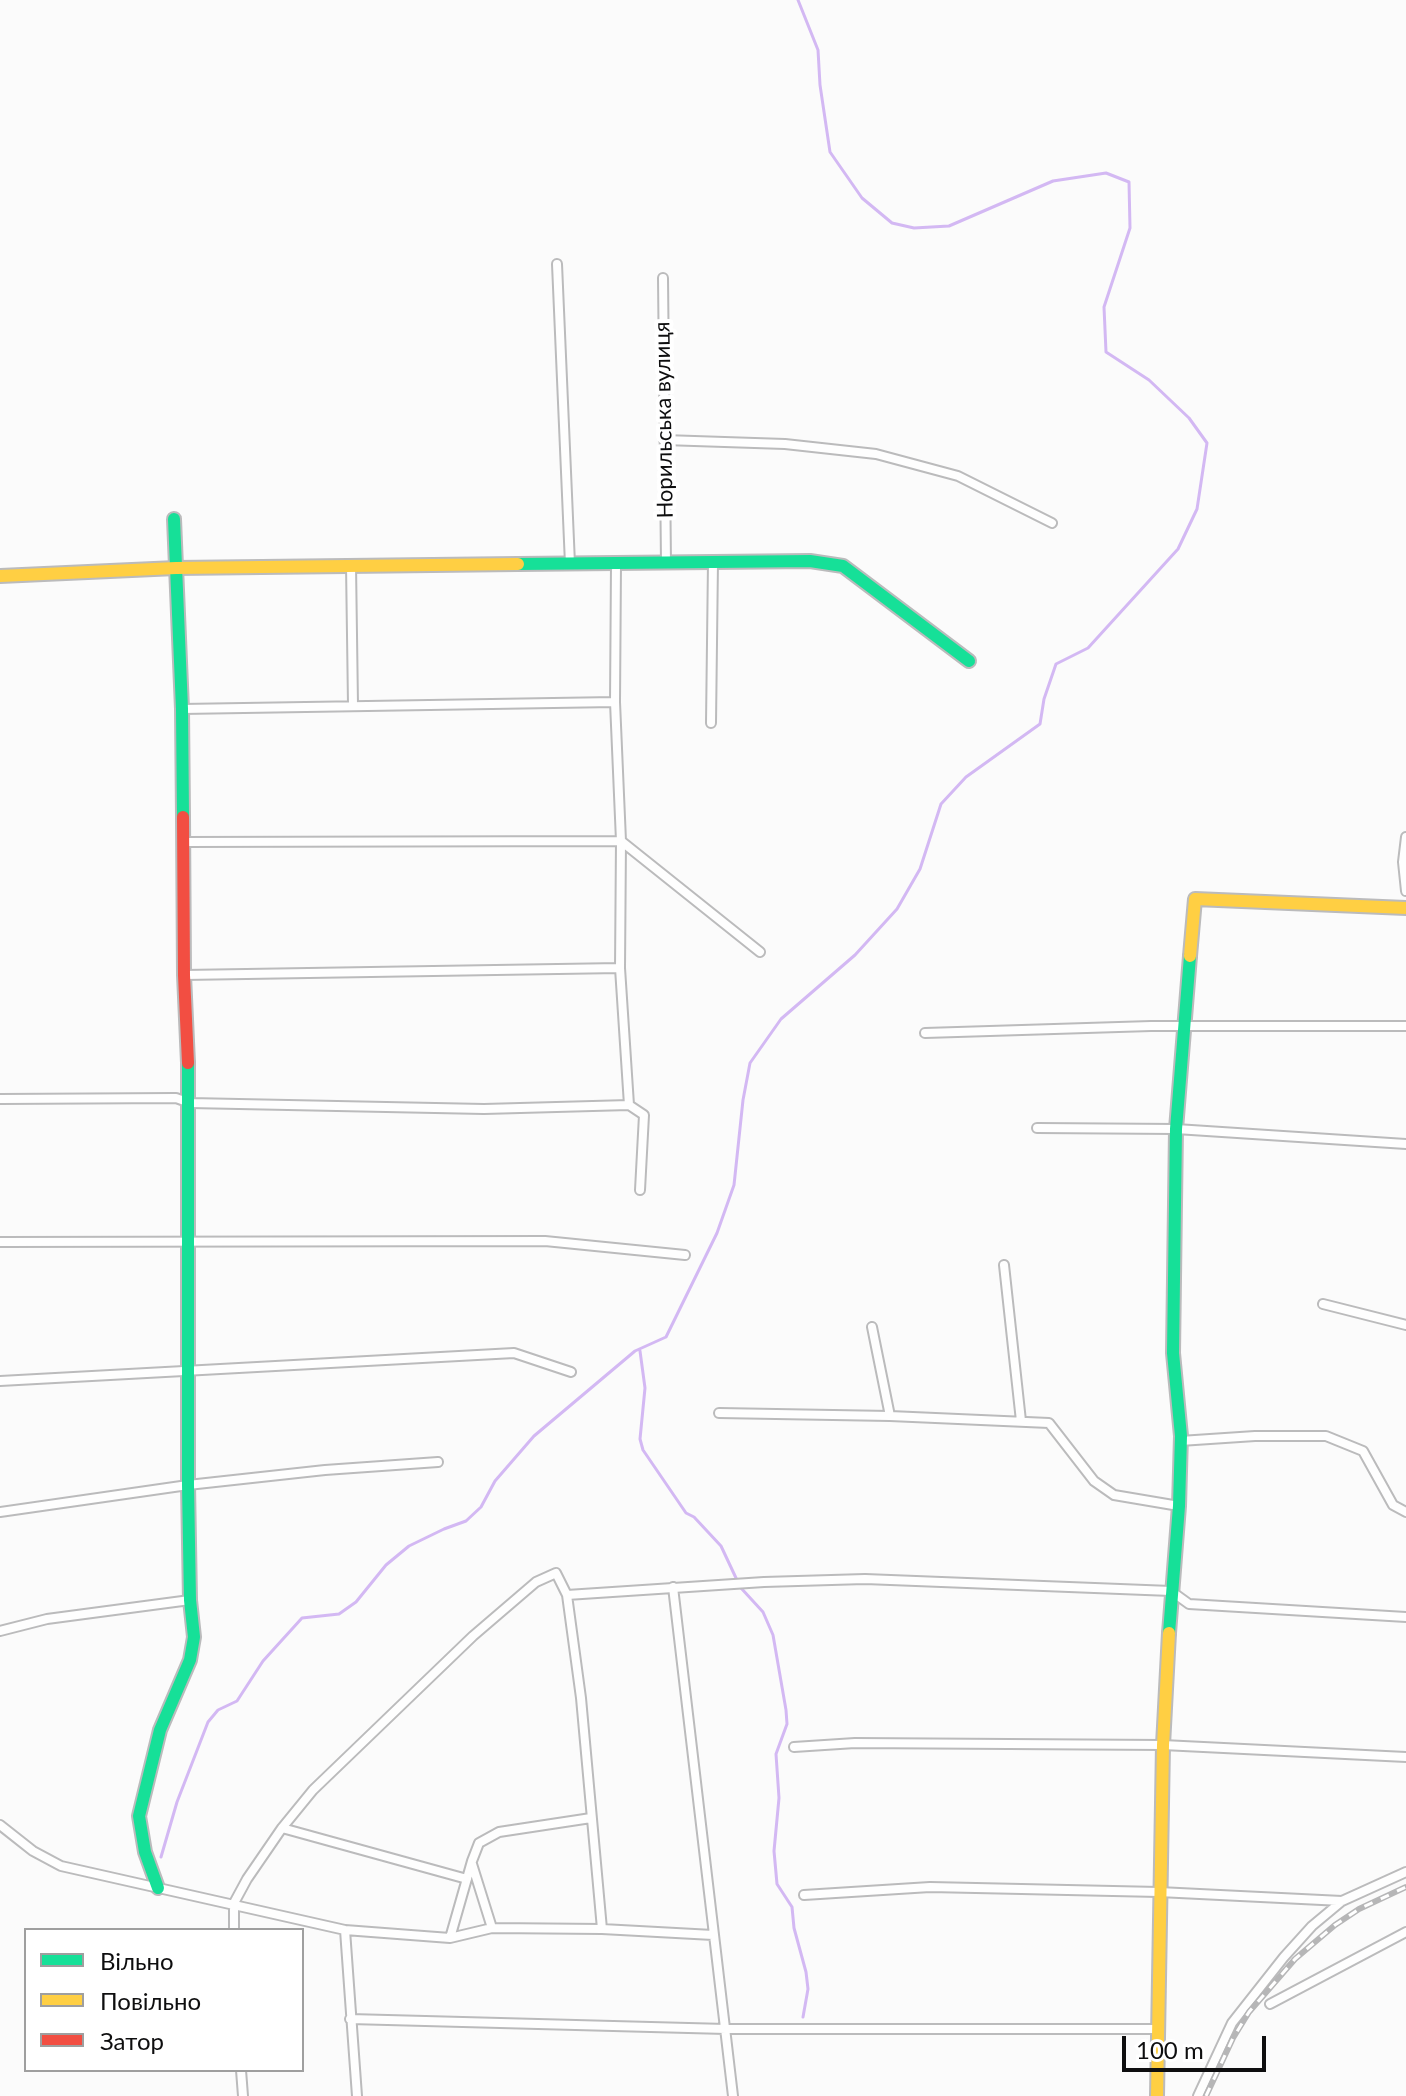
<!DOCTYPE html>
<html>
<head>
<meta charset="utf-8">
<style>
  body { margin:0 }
  #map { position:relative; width:1406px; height:2096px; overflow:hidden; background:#fbfbfb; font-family:Lato,sans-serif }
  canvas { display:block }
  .legend { position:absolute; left:24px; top:1928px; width:280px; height:144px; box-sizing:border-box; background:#fff; border:2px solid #9f9f9f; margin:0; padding:10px 14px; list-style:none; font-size:24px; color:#0e0e0f }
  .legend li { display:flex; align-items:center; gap:16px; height:40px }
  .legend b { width:40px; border:2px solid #9f9f9f }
  .scale { position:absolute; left:1122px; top:2036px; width:144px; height:36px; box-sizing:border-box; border:4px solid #0e0e0f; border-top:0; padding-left:10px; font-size:24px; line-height:28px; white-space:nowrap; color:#0e0e0f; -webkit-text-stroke:6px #fff; paint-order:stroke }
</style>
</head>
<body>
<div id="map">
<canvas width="1406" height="2096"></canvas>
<ul class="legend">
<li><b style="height:10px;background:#16e098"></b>Вільно</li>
<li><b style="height:10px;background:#ffcf43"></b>Повільно</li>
<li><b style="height:10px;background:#f24e42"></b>Затор</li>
</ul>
<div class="scale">100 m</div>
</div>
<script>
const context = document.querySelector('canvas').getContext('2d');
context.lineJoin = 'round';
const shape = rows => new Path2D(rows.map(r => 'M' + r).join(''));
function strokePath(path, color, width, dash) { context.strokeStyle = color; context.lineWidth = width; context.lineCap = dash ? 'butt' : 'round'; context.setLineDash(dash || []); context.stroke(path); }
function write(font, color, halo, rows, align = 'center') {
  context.font = font + ' Lato,sans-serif'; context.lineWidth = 8; context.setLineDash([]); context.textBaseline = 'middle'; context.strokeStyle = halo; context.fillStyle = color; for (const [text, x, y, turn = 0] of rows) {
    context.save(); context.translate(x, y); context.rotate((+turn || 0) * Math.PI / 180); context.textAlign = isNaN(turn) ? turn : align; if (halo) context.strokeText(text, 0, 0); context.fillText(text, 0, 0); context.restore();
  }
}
strokePath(shape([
  [640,1351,645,1388,640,1439,643,1450,686,1513,694,1517,721,1546,736,1578],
  [741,1588,763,1612,773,1635,786,1710,787,1724,776,1754,779,1798,774,1851,777,1884,792,1907,794,1928,806,1972,808,1989,803,2017],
  [161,1857,177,1802,208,1722,218,1710,237,1701,263,1661,302,1618,339,1614,356,1602,386,1565,409,1546,444,1529,466,1521,481,1507,495,1481,534,1436,635,1351,666,1337,717,1233,734,1185,743,1100,750,1063,781,1019,855,955,897,909,920,869,941,804,966,777,1040,724,1044,699,1056,664,1088,648,1178,549,1197,509,1207,443,1189,418,1149,380,1106,352,1104,307,1130,228,1129,182,1106,173,1053,181,949,226,914,228,892,223,862,198,830,152,820,85,818,50,798,0]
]), '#d3b8f3', 3);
const street = shape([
  [557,264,570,564],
  [663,278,666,563],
  [664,440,785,444,876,454,958,476,1052,523],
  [616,564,615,702,621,841,620,968,629,1105],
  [351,565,353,705],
  [182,709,615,702],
  [711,723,713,562],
  [1406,837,1403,862,1406,891],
  [184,842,621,841,760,952],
  [184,975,620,968],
  [925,1033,1151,1026,1406,1026],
  [0,1099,176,1098,190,1103,484,1109,629,1105,644,1115,640,1190],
  [1037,1128,1176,1129,1406,1144],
  [0,1242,545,1241,685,1255],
  [1004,1265,1021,1421],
  [1323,1304,1406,1325],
  [872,1327,890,1416],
  [0,1381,514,1353,571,1372],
  [719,1413,890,1416,1049,1423,1094,1481,1114,1495,1179,1506],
  [1180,1441,1255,1436,1326,1436,1363,1451,1393,1505,1406,1512],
  [0,1512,188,1485,325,1470,438,1462],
  [673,1587,733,2096],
  [567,1595,764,1582,865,1579,1171,1591,1189,1604,1406,1617],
  [0,1631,47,1619,190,1600],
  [794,1747,855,1743,1163,1745,1406,1757],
  [0,1825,33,1851,61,1866,345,1930,450,1938,492,1928,602,1929,713,1935],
  [282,1828,467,1879],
  [472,1864,492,1928],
  [804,1895,930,1887,1159,1892,1342,1901],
  [234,1930,234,1903,247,1879,282,1828,313,1790,473,1636,536,1582,556,1573,567,1595,581,1698,602,1929],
  [345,1930,357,2096],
  [450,1938,472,1861,479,1843,499,1832,591,1818],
  [1270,2004,1406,1932],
  [350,2019,726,2029,1156,2029],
  [241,2070,243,2096],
  [1198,2096,1232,2023,1284,1957,1312,1926,1342,1901,1406,1872]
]);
const fast = shape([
  [174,519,182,709,183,817],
  [518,564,810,561,843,566,969,661],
  [1169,1633,1179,1506,1181,1436,1173,1353,1176,1129,1190,956],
  [158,1888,145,1852,139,1816,160,1730,190,1660,194,1637,190,1600,188,1485,188,1063]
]);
const slow = shape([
  [0,576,176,568,518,564],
  [1190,956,1195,899,1406,908],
  [1157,2096,1163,1745,1169,1633]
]);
const jam = shape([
  [183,817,184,975,188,1063]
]);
strokePath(street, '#bbbbbc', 12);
strokePath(fast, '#bbbbbc', 16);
strokePath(slow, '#bbbbbc', 16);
strokePath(jam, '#bbbbbc', 16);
strokePath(street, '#fefefe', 8);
strokePath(fast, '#16e098', 12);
strokePath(slow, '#ffcf43', 12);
strokePath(jam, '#f24e42', 12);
const rail = shape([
  [1206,2096,1233,2038,1249,2012,1295,1959,1335,1925,1359,1909,1406,1887]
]);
strokePath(rail, '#b6b6b7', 6);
strokePath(rail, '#fff', 3, [9]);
write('22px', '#0e0e0f', '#fff', [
  ["Норильська вулиця",664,420,-91]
]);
</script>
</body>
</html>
